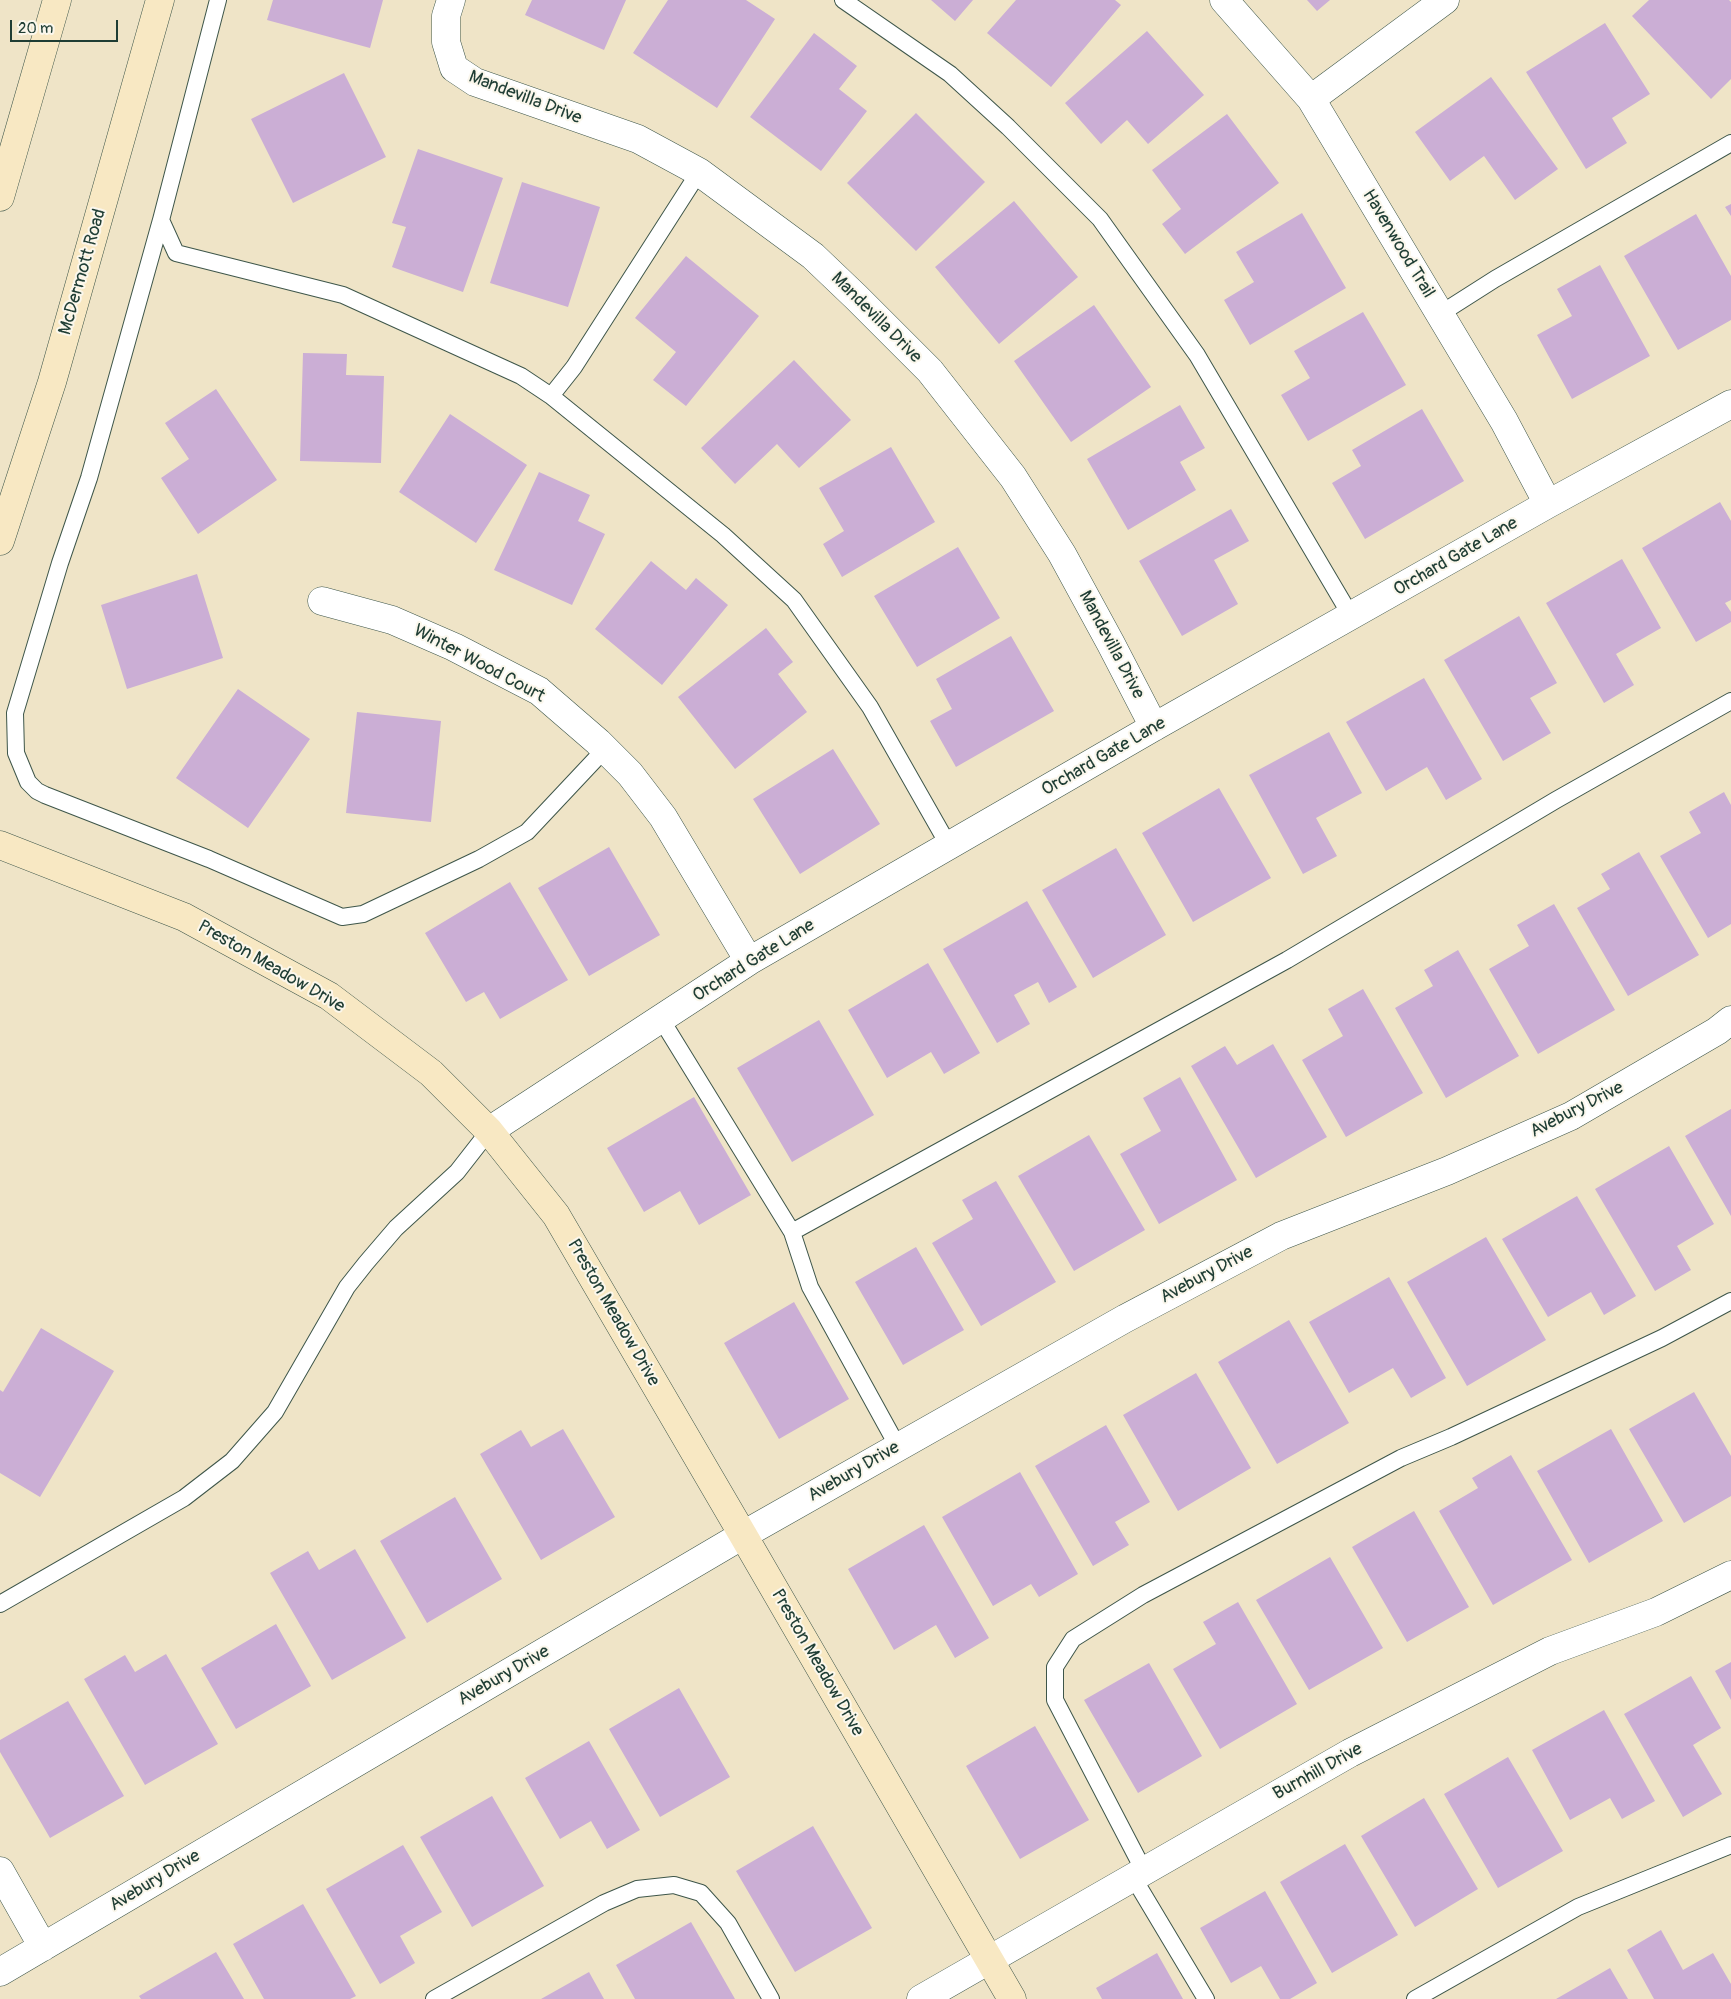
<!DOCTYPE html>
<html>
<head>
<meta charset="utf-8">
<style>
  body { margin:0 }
  #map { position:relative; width:1731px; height:1999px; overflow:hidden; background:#efe4c7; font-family:Pangolin,sans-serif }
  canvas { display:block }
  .scale { position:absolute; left:10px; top:20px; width:108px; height:22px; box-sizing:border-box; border:2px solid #1f3d34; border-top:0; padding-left:6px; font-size:15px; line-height:18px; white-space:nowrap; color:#1f3d34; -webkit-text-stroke:4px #fbf7ec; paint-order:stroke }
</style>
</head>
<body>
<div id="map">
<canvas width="1731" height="1999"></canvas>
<div class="scale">20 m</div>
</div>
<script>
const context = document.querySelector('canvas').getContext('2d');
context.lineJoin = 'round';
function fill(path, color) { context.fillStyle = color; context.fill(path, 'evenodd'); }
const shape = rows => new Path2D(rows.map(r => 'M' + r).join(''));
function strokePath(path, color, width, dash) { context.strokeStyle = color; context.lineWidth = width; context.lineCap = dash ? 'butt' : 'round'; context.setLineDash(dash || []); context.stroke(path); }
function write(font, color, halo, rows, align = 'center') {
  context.font = font + ' Pangolin,sans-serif'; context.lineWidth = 4; context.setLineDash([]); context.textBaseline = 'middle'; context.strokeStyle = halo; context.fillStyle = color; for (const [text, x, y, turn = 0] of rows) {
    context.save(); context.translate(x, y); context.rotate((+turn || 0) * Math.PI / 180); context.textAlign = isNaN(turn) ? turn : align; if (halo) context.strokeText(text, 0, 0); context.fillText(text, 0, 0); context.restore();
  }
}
fill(shape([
  [273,0,383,0,370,48,267,20],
  [532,0,626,0,604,50,525,15],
  [668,0,746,0,775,19,717,108,633,53],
  [931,0,973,0,955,21],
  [1016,0,1115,0,1121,5,1051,87,987,33],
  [1307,0,1330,0,1317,11],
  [1649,0,1729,0,1731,2,1731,79,1711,99,1632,16],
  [1605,23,1650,94,1612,118,1627,143,1586,169,1526,72],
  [1147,31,1204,95,1148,144,1127,120,1101,144,1065,103],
  [814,33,857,66,839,89,867,111,821,171,750,117],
  [344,73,386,157,293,203,251,119],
  [1491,77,1558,169,1515,200,1484,156,1450,181,1415,132],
  [916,113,985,182,916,251,847,183],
  [1227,114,1279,183,1185,254,1162,224,1181,209,1152,170],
  [418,149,503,178,463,292,392,267,406,227,392,223],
  [522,182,600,207,568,307,490,283],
  [1014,201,1078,277,999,344,935,267],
  [1731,204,1731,216,1725,207],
  [1302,213,1346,288,1250,345,1224,300,1254,282,1236,252],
  [1696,214,1731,276,1731,320,1678,350,1624,256],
  [686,256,759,316,686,406,653,380,676,352,635,318],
  [1600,265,1650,356,1572,399,1537,335,1572,316,1557,289],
  [1094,305,1151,387,1071,442,1014,361],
  [1363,312,1406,385,1308,441,1281,395,1310,378,1294,351],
  [303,353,347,354,346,375,384,376,381,463,300,461],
  [794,360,851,420,799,468,777,444,735,484,701,448],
  [216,389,277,480,198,534,161,478,189,459,165,423],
  [1180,405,1205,448,1180,462,1196,490,1128,530,1087,459],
  [1422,409,1464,481,1365,539,1332,483,1361,466,1352,450],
  [450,414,527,465,476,543,399,492],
  [891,447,935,522,842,577,823,544,844,531,819,488],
  [539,472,590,495,578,521,605,534,572,605,494,570],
  [1720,502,1731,521,1731,600,1725,603,1731,612,1731,622,1696,642,1642,548],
  [1231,509,1249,541,1214,560,1238,604,1182,636,1139,561],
  [958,547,1000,618,917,667,874,596],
  [1622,559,1661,628,1616,654,1634,685,1604,703,1546,603],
  [651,561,686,590,696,578,728,605,662,685,595,629],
  [197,574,223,658,127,689,101,605],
  [1519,616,1557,683,1530,698,1551,733,1503,761,1444,660],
  [766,628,793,662,778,674,807,712,735,769,678,697],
  [1011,636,1054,711,956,767,930,721,952,709,936,679],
  [1424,678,1482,779,1446,800,1427,767,1386,791,1346,722],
  [238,689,310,739,248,828,176,778],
  [357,712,441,721,431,822,346,813],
  [1329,732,1362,793,1316,818,1337,856,1303,874,1249,775],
  [833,749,880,824,800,874,753,799],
  [1219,788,1271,878,1193,922,1142,833],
  [1724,792,1731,805,1731,924,1708,938,1660,856,1701,833,1689,812],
  [609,847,660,935,589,976,538,888],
  [1116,848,1166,935,1093,978,1042,890],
  [1639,852,1699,955,1628,996,1577,908,1610,889,1601,874],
  [510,882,568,980,500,1019,484,992,466,1002,425,933],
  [1027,901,1077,987,1049,1003,1038,982,1014,995,1030,1024,997,1043,943,949],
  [1554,904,1615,1010,1538,1054,1489,969,1529,946,1517,925],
  [1458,950,1519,1056,1446,1098,1395,1008,1433,986,1424,970],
  [928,963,980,1053,944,1074,931,1052,887,1078,848,1010],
  [1363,989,1423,1093,1346,1137,1302,1060,1343,1036,1328,1009],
  [819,1020,874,1115,792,1162,737,1068],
  [1273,1044,1327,1137,1256,1178,1191,1066,1225,1046,1237,1065],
  [1180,1077,1237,1180,1159,1224,1120,1154,1161,1131,1143,1098],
  [694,1097,751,1195,699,1225,680,1191,644,1212,607,1148],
  [1731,1109,1731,1216,1685,1136],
  [1089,1135,1145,1230,1074,1271,1018,1176],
  [1669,1146,1714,1224,1677,1246,1691,1270,1655,1291,1595,1189],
  [996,1181,1056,1282,981,1326,932,1243,973,1219,962,1200],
  [1577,1196,1636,1296,1604,1315,1591,1292,1548,1317,1502,1239],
  [1486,1237,1546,1340,1467,1386,1407,1282],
  [916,1247,964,1330,903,1365,855,1282],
  [1389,1277,1446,1378,1411,1398,1393,1368,1349,1393,1309,1322],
  [794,1302,849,1399,779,1439,724,1343],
  [1289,1320,1349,1423,1277,1464,1218,1362],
  [41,1328,114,1371,40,1497,0,1473,0,1390,3,1392],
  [1196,1373,1251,1468,1178,1511,1123,1415],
  [1694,1392,1731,1456,1731,1496,1684,1523,1629,1429],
  [1106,1425,1150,1502,1115,1522,1129,1545,1093,1566,1035,1466],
  [563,1429,615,1517,541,1560,480,1454,521,1430,531,1447],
  [1611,1429,1663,1521,1589,1563,1537,1471],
  [1511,1455,1572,1560,1493,1605,1439,1511,1478,1488,1472,1478],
  [1020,1472,1078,1574,1039,1597,1031,1584,993,1606,942,1517],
  [455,1497,502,1579,427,1623,380,1541],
  [1414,1511,1469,1607,1407,1642,1352,1547],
  [924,1525,989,1638,955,1658,936,1625,894,1650,848,1569],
  [355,1549,406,1638,332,1680,270,1573,308,1551,319,1570],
  [1330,1557,1383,1648,1309,1690,1256,1600],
  [1238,1602,1297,1704,1220,1749,1173,1669,1216,1644,1203,1622],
  [276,1624,311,1686,236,1729,201,1668],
  [166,1654,218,1744,145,1785,84,1679,125,1655,135,1672],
  [1731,1662,1731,1700,1715,1671],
  [1149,1663,1202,1756,1138,1793,1084,1700],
  [1691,1676,1721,1728,1693,1745,1722,1794,1683,1817,1624,1714],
  [679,1688,730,1777,660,1817,609,1729],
  [68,1701,124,1796,50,1838,0,1752,0,1740],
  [1604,1710,1655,1801,1622,1819,1610,1798,1570,1820,1532,1750],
  [1035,1726,1089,1820,1020,1859,966,1766],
  [589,1741,640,1830,607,1849,591,1821,560,1839,525,1778],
  [1508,1757,1563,1851,1498,1888,1444,1794],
  [492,1796,544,1886,472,1927,420,1837],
  [1424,1798,1478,1889,1415,1927,1361,1836],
  [813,1826,872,1928,795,1972,736,1871],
  [1345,1844,1398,1935,1332,1973,1280,1882],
  [403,1845,442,1912,400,1936,415,1963,380,1984,326,1889],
  [1265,1891,1317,1983,1290,1999,1280,1999,1261,1966,1231,1983,1200,1928],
  [303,1904,356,1996,350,1999,264,1999,233,1944],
  [691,1922,735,1999,635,1999,616,1965],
  [1661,1930,1683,1970,1713,1953,1731,1984,1731,1999,1654,1999,1627,1950],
  [216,1952,244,1999,141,1999,139,1996],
  [1157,1953,1183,1999,1102,1999,1096,1988],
  [1610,1968,1628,1999,1556,1999],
  [589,1972,604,1999,541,1999]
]), '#cbaed5');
const lane = shape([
  [218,0,161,220,176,253,343,295,521,376,551,396,574,367,699,172],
  [843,0,950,74,1008,127,1100,219,1197,355,1351,616],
  [161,220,89,478,60,563,15,713,16,753,28,782,37,791,45,795,209,859,342,917,363,914,479,859,527,832,605,749],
  [1440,314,1495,279,1731,143],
  [551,396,723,535,794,600,870,707,949,846],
  [661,1019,792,1232,810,1287,898,1447],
  [792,1232,1287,960,1556,800,1731,701],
  [0,1604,184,1498,232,1461,275,1412,347,1287,366,1263,396,1228,457,1172,489,1131],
  [1144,1871,1055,1700,1055,1667,1073,1639,1143,1595,1401,1458,1451,1437,1662,1338,1731,1301],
  [1133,1877,1206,1999],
  [434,1999,604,1903,637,1889,674,1885,701,1893,728,1923,771,1999],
  [1415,1999,1578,1907,1731,1845]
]);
const street = shape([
  [451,0,446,16,446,42,454,68,475,82,638,139,699,172,813,256,856,297,930,371,1013,477,1062,554,1111,644,1154,727],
  [1224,0,1311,99,1504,421,1548,504],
  [1311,99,1445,0],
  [322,601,392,620,454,647,539,691,598,742,630,774,663,817,749,961],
  [489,1131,749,961,1154,727,1548,504,1731,404],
  [0,1871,43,1947],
  [0,1972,743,1535,1126,1318,1281,1236,1447,1171,1571,1116,1717,1031,1731,1020],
  [921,1999,1350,1753,1550,1651,1656,1612,1731,1575]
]);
const secondary = shape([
  [0,197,57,0],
  [0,541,52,382,160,0],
  [0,845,184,917,329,996,431,1073,489,1131,556,1215,743,1535,1012,1999]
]);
strokePath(lane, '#3e564a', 18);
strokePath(street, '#3e564a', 29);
strokePath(secondary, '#3e564a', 29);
strokePath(lane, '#fff', 16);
strokePath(street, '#fff', 28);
strokePath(secondary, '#f8e8c3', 28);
write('18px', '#1f3d34', '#fbf7ec', [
  ["Mandevilla Drive",525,98,21],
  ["Havenwood Trail",1398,244,59],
  ["McDermott Road",83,272,-74],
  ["Mandevilla Drive",876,318,45],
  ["Orchard Gate Lane",1456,557,-30],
  ["Mandevilla Drive",1111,645,62],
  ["Winter Wood Court",479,664,28],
  ["Orchard Gate Lane",1104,757,-30],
  ["Orchard Gate Lane",754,961,-32],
  ["Preston Meadow Drive",271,967,30],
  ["Avebury Drive",1577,1110,-27],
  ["Avebury Drive",1207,1275,-28],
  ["Preston Meadow Drive",613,1313,60],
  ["Avebury Drive",854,1472,-30],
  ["Preston Meadow Drive",817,1663,60],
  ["Avebury Drive",504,1676,-30],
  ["Burnhill Drive",1318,1772,-29],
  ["Avebury Drive",155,1881,-31]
]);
</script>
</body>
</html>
